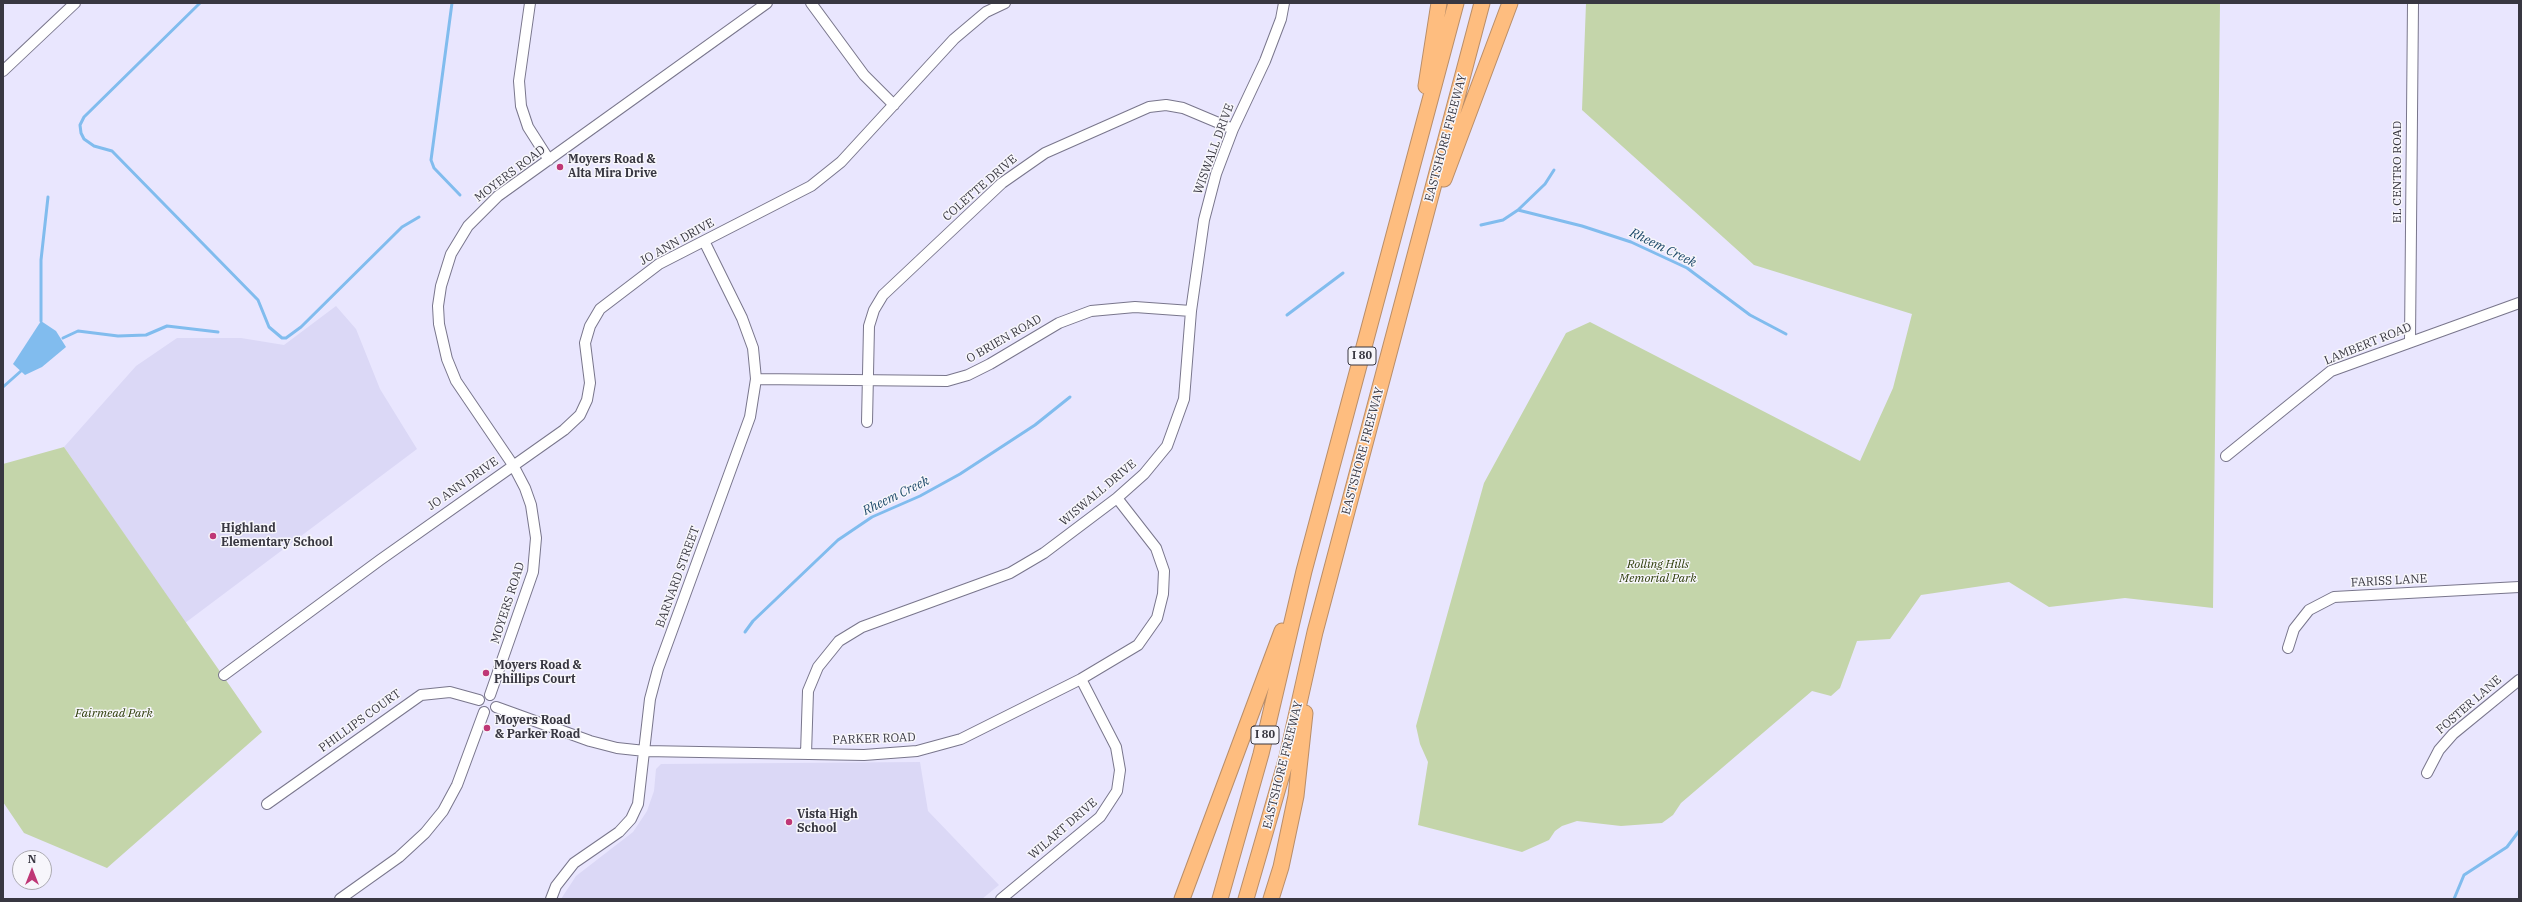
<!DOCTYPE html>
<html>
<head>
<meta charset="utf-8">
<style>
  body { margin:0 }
  #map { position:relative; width:2522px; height:902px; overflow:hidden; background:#e9e6fe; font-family:"IBM Plex Serif",serif }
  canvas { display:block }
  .frame { position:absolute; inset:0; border:4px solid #383741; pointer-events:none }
  .north { position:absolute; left:12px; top:850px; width:40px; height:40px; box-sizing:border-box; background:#f7f6fb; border:1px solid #abaab1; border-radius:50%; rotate:0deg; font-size:11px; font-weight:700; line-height:16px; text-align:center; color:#383741 }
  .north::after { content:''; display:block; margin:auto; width:14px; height:18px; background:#bf3776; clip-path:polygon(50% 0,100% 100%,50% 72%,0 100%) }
</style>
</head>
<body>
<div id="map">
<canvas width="2522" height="902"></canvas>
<div class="frame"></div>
<div class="north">N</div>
</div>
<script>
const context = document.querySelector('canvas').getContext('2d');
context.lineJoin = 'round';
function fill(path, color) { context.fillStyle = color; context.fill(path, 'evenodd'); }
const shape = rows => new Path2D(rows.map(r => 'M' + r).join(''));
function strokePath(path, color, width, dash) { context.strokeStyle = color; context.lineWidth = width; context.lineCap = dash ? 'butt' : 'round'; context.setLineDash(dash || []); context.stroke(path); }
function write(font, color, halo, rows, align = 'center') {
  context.font = font + ' "IBM Plex Serif",serif'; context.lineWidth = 3; context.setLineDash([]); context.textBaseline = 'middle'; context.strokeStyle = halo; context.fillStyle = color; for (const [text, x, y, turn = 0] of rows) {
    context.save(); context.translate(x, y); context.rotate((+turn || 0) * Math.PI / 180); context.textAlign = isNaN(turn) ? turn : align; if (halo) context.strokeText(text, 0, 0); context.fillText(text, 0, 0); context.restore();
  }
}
fill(shape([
  [336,306,356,329,380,389,417,449,185,623,64,447,136,366,177,338,241,338,284,345],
  [920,762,928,811,999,885,982,899,561,899,576,876,633,832,647,811,654,791,656,769,661,764]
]), '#dbd8f6');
fill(shape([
  [1586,3,2220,3,2213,608,2125,598,2049,607,2009,582,1921,595,1890,639,1857,641,1840,688,1831,696,1812,691,1681,803,1673,815,1662,823,1621,826,1577,821,1562,826,1555,831,1549,840,1522,852,1418,825,1428,762,1420,744,1416,726,1484,483,1566,333,1590,322,1860,461,1893,388,1912,314,1754,265,1582,110],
  [64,447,262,732,107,868,24,833,3,802,3,464]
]), '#c4d5aa');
fill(shape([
  [41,321,56,331,66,347,42,367,25,375,13,364]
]), '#81bcee');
strokePath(shape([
  [200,3,84,117,80,125,81,133,84,139,94,146,112,151,258,300,269,327,282,338,286,338,301,327,402,227,419,217],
  [452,3,431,160,434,168,460,195],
  [1518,210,1582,226,1631,242,1687,268,1750,315,1786,334],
  [1481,225,1503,220,1518,210,1545,184,1554,170],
  [1287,315,1343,273],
  [41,321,41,260,48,197],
  [63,338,78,331,118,336,146,335,167,326,218,332],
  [3,387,21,371],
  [745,632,753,621,838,540,872,517,920,496,960,474,1035,425,1070,397],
  [2454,899,2464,875,2507,847,2519,831]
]), '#81bcee', 3);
const minor = shape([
  [530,3,519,81,521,106,528,127,549,160],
  [811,3,864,75,894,105],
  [3,71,75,3],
  [2410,341,2413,3],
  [756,379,947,381,968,375,990,364,1059,323,1091,311,1135,307,1191,311],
  [867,422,869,326,874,310,883,295,1002,183,1045,153,1149,107,1166,105,1183,108,1233,129],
  [2226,456,2331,371,2519,303],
  [2288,648,2294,629,2309,610,2334,597,2519,587],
  [224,675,380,560,564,430,580,415,587,400,590,383,585,343,590,326,600,309,659,264,811,186,841,162,954,39,986,12,1005,3],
  [490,695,533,572,536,538,531,505,525,488,513,465,456,381,447,359,439,324,438,306,441,286,451,254,468,226,498,196,767,3],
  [496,707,590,741,617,748,645,751,864,755,917,751,961,739,1081,679,1138,645,1157,618,1163,594,1164,571,1156,548,1117,498],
  [806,754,808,691,818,667,839,641,862,627,1010,573,1044,553,1117,498,1144,474,1167,446,1184,399,1191,311,1204,220,1216,174,1233,129,1265,61,1281,19,1284,3],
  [2427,773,2439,750,2453,734,2519,680],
  [267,804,421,695,450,692,479,700],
  [340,899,399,857,425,833,443,811,457,785,484,712],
  [551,899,556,886,574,863,619,832,631,819,638,804,650,699,658,669,750,417,756,379,753,348,742,318,704,241],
  [1001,899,1100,817,1117,791,1120,770,1116,747,1081,679]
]);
const highway = shape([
  [1426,86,1439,3],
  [1444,179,1510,3],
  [1182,899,1282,631],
  [1220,899,1261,754,1304,571,1456,3],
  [1246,899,1287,757,1315,632,1482,3],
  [1271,899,1281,867,1296,796,1305,713]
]);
strokePath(minor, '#79768c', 12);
strokePath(highway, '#b98e69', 17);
strokePath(minor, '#fff', 10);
strokePath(highway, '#febd7f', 15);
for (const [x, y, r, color] of [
  [560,167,4,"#bf3776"],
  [213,536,4,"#bf3776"],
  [486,673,4,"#bf3776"],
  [487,728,4,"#bf3776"],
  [789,822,4,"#bf3776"]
]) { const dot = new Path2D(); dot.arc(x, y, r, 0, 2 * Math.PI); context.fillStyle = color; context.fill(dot); strokePath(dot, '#f7f6fb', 1.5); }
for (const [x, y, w] of [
  [1362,356,28],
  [1265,735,28]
]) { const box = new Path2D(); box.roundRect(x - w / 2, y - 9, w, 18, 3); context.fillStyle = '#f7f6fb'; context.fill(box); strokePath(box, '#383741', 1); }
write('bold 11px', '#383741', null, [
  ["I 80",1362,356],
  ["I 80",1265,735]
]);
write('12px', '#383741', '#f7f6fb', [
  ["EASTSHORE FREEWAY",1446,138,-75],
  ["WISWALL DRIVE",1214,149,-70],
  ["EL CENTRO ROAD",2398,172,-90],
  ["MOYERS ROAD",510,174,-37],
  ["COLETTE DRIVE",980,188,-41],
  ["JO ANN DRIVE",677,242,-29],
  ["O BRIEN ROAD",1004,339,-30],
  ["LAMBERT ROAD",2368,344,-22],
  ["EASTSHORE FREEWAY",1363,451,-75],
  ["JO ANN DRIVE",463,484,-35],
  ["WISWALL DRIVE",1098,493,-40],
  ["BARNARD STREET",678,577,-70],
  ["FARISS LANE",2389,581,-3],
  ["MOYERS ROAD",508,603,-72],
  ["FOSTER LANE",2469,705,-41],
  ["PHILLIPS COURT",360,721,-36],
  ["PARKER ROAD",874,739,-2],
  ["EASTSHORE FREEWAY",1283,765,-76],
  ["WILART DRIVE",1063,829,-41]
]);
write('bold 12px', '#383741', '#f7f6fb', [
  ["Moyers Road &",568,160],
  ["Alta Mira Drive",568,174],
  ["Highland",221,529],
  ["Elementary School",221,543],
  ["Moyers Road &",494,666],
  ["Phillips Court",494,680],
  ["Moyers Road",495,721],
  ["& Parker Road",495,735],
  ["Vista High",797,815],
  ["School",797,829]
], 'left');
write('italic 12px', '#2d3c09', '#f7f6fb', [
  ["Rolling Hills",1658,565],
  ["Memorial Park",1658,579],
  ["Fairmead Park",114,714]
]);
write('italic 13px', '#1d496a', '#f7f6fb', [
  ["Rheem Creek",1663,248,26],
  ["Rheem Creek",896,496,-26]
]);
</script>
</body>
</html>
